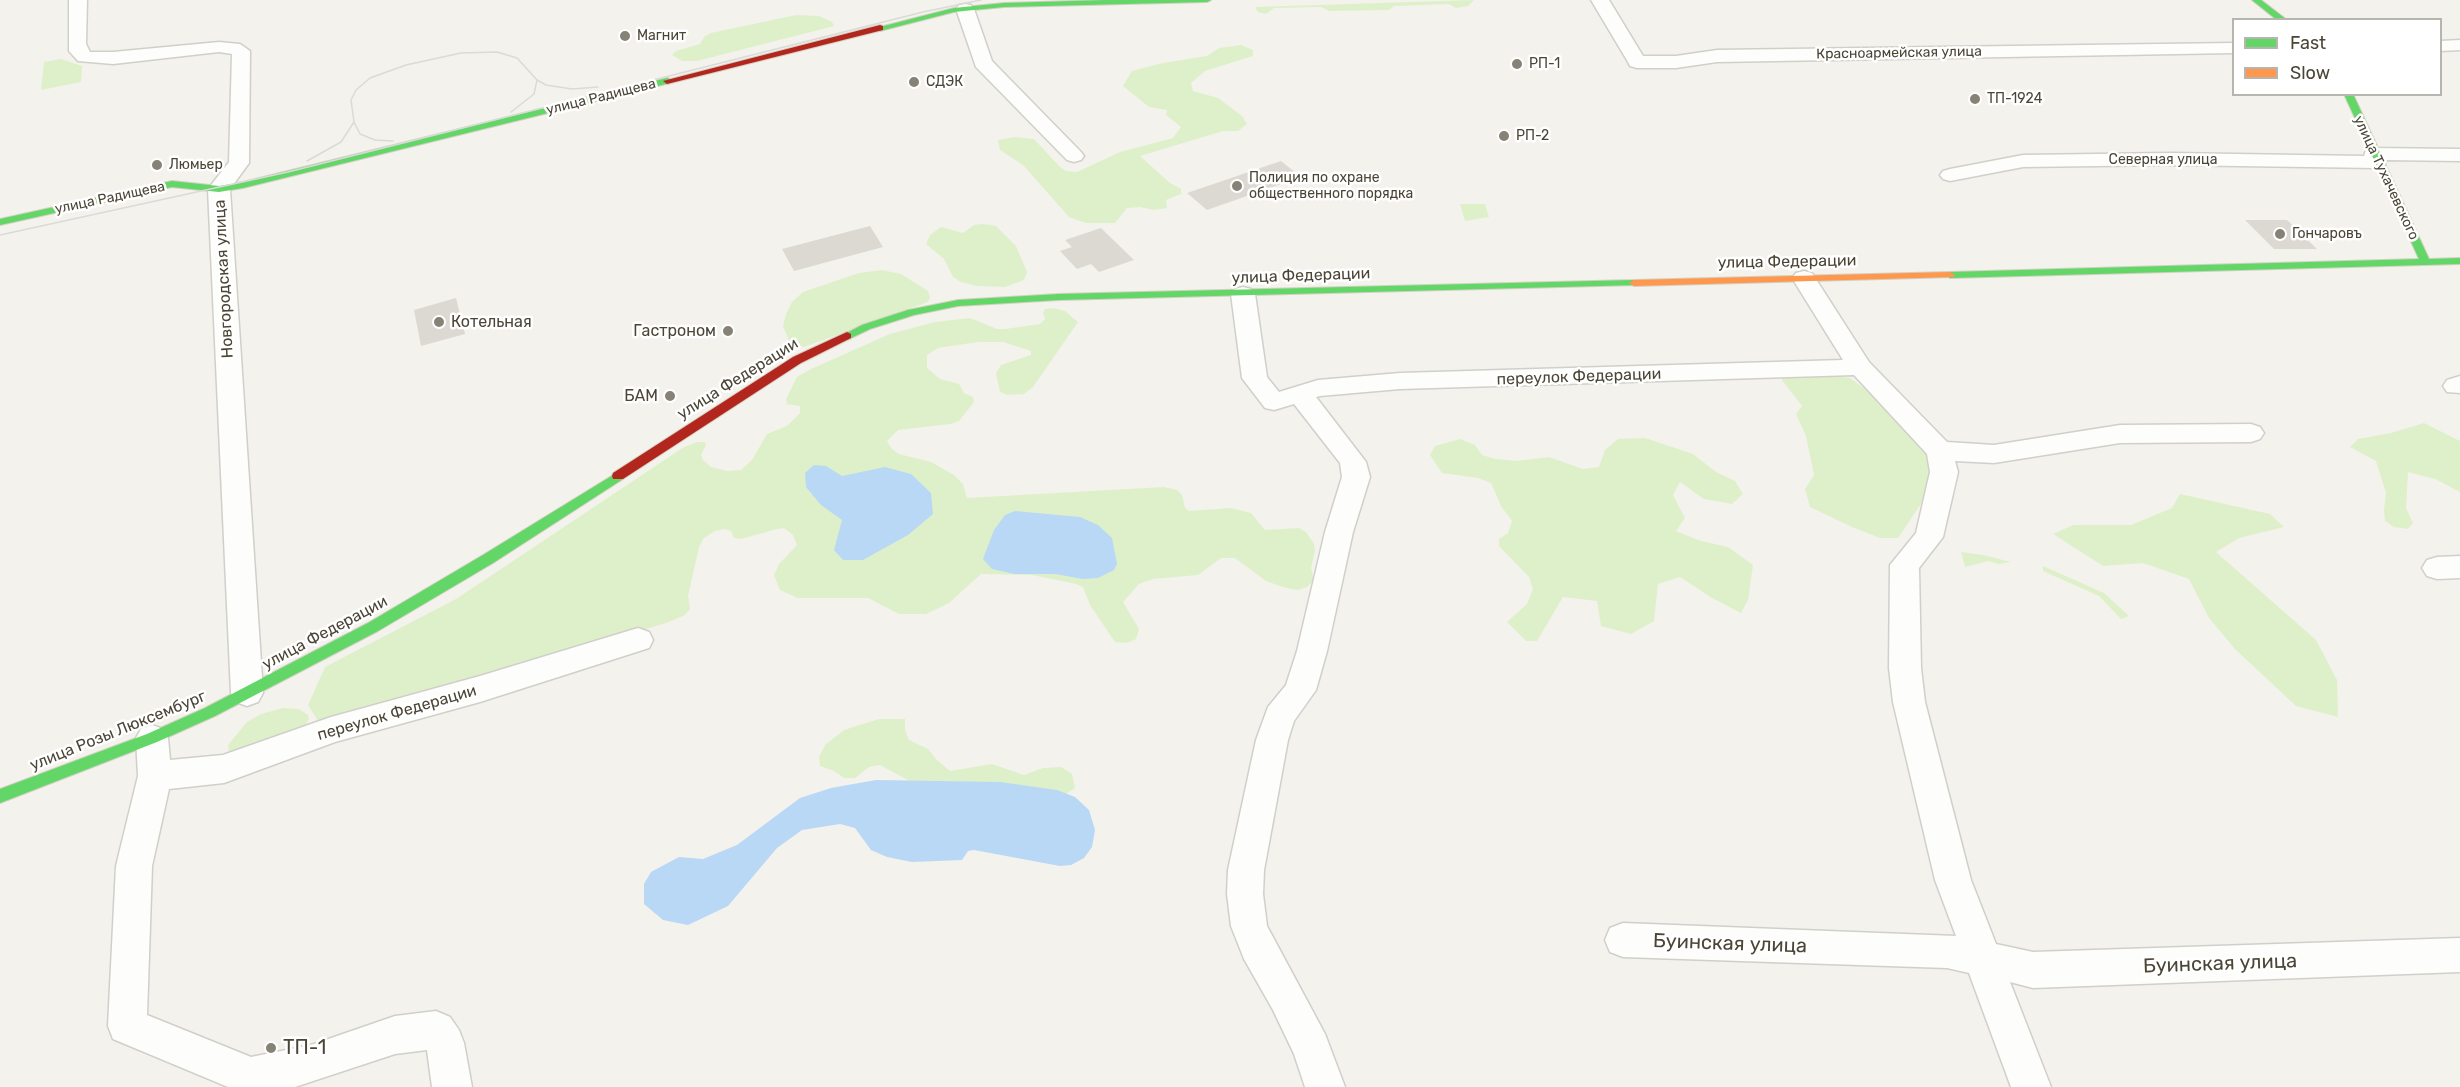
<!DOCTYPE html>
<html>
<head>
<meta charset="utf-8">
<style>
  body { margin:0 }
  #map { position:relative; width:2460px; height:1087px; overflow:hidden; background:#f3f2ec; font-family:Rubik,sans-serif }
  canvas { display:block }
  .legend { position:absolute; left:2232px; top:18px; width:210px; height:78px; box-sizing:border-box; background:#fff; border:2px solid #b7b5af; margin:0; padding:8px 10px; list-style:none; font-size:18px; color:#4b4536 }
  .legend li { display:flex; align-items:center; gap:12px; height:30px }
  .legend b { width:30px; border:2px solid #b7b5af }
</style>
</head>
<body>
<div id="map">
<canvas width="2460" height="1087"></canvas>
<ul class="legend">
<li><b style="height:8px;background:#63d668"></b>Fast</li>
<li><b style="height:8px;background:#ff974d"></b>Slow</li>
</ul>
</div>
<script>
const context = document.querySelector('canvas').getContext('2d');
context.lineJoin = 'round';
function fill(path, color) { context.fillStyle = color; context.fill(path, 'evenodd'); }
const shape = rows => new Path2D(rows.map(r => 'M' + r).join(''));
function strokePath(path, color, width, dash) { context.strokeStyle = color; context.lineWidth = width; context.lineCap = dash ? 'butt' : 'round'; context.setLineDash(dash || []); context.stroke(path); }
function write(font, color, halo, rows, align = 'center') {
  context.font = font + ' Rubik,sans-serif'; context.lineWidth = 5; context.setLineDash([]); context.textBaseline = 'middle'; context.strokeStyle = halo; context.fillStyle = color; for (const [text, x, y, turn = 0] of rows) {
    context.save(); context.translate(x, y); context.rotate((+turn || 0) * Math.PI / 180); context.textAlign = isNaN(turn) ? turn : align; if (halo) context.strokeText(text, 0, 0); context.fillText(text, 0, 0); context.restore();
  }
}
fill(shape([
  [1474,0,1468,6,1456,8,1449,4,1394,6,1389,10,1329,11,1321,7,1274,8,1266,14,1258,12,1255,7],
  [796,15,819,16,832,22,834,26,697,61,682,61,672,55,676,51,700,44,705,36,711,33],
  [1241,45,1253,50,1253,56,1205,71,1191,83,1193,91,1218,98,1242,116,1247,124,1238,131,1223,131,1140,156,1170,183,1181,189,1181,194,1166,200,1167,208,1154,210,1140,207,1127,208,1115,223,1086,223,1069,217,1023,165,1000,150,998,140,1014,137,1034,139,1060,167,1066,171,1077,172,1120,152,1173,138,1181,127,1166,115,1167,110,1149,107,1123,86,1132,71,1163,63,1207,56,1219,48],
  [61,59,82,66,81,82,41,90,44,62],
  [1460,204,1485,204,1489,217,1465,221],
  [982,224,996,226,1016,246,1027,272,1024,280,1005,287,977,286,961,282,953,277,944,259,926,244,930,235,941,227,963,233,974,225],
  [882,270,901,274,928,291,930,297,928,302,804,347,790,343,783,326,786,314,792,302,803,292,859,273],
  [1054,308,1065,311,1078,322,1033,387,1024,394,1008,395,1000,392,996,373,1001,365,1031,355,1031,351,1003,342,978,342,938,348,927,355,927,368,940,379,959,384,964,393,973,397,974,402,959,421,950,424,898,430,887,441,892,449,899,454,931,462,954,475,963,484,967,498,1164,487,1177,490,1182,495,1185,508,1189,511,1231,508,1251,513,1265,530,1299,528,1306,532,1314,544,1315,551,1311,568,1314,580,1307,587,1298,590,1286,588,1266,581,1235,558,1221,558,1198,575,1153,579,1139,584,1123,602,1139,629,1136,639,1127,643,1115,642,1090,605,1083,587,1076,584,1032,575,981,574,949,603,926,614,899,614,868,598,798,598,780,590,774,575,779,564,797,545,793,535,784,528,777,529,741,539,734,538,731,531,724,529,715,531,704,538,699,547,688,596,690,609,685,615,669,622,323,729,308,705,325,667,456,599,684,447,697,442,705,442,706,445,701,455,703,460,711,467,727,471,741,470,752,460,767,434,787,426,800,413,800,406,787,404,786,399,797,377,811,369,890,334,935,322,970,318,997,329,1005,329,1040,324,1045,319,1043,313,1045,309],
  [1783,374,1823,374,1850,378,1880,400,1916,436,1931,463,1929,492,1898,538,1880,538,1852,527,1810,507,1805,489,1814,475,1806,436,1796,414,1802,406,1782,380],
  [2424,423,2460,441,2460,492,2435,479,2408,472,2406,508,2413,523,2408,529,2394,527,2385,521,2384,510,2386,493,2376,461,2350,447,2358,439,2391,433],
  [1645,438,1693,454,1716,472,1735,481,1743,494,1732,504,1704,499,1680,482,1673,495,1685,518,1676,531,1701,541,1728,547,1753,565,1748,600,1741,613,1712,598,1680,577,1658,584,1654,621,1631,634,1601,626,1597,601,1563,597,1537,641,1526,641,1507,622,1527,604,1533,589,1529,577,1499,546,1499,539,1508,533,1512,521,1501,506,1491,483,1478,478,1442,473,1430,455,1435,446,1460,439,1475,445,1482,455,1495,459,1517,461,1549,457,1583,469,1599,467,1605,450,1618,439],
  [2180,494,2270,514,2284,527,2239,538,2216,552,2316,640,2337,680,2338,717,2296,706,2235,649,2209,618,2189,579,2143,563,2103,566,2053,534,2073,525,2131,525,2172,508],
  [1961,552,1983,555,2011,562,1998,564,1988,561,1965,567],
  [2043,566,2104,593,2129,616,2121,619,2099,596,2043,571],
  [283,708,299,709,308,715,309,719,303,730,229,755,228,745,247,722,261,714],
  [879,719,905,719,905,730,909,740,928,749,937,760,950,771,992,764,1024,775,1043,768,1061,767,1072,774,1075,788,1063,796,915,784,880,765,869,767,855,778,844,778,834,771,820,766,819,757,825,745,844,730]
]), '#def0ca');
fill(shape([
  [814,465,826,466,842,476,885,467,911,474,931,493,933,514,908,535,863,560,843,560,834,550,842,520,821,505,806,487,805,473],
  [1015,511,1080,517,1098,525,1112,538,1117,564,1114,570,1098,578,1083,579,1055,574,1014,574,992,569,983,559,994,530,1005,515],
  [876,780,1000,782,1057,790,1075,797,1089,810,1095,830,1092,847,1084,858,1071,865,1060,866,974,850,968,851,962,860,912,862,887,857,871,850,855,828,840,824,802,830,777,848,728,906,688,925,663,920,644,904,644,884,651,872,679,857,703,859,737,845,800,798,831,788]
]), '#b9d8f5');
fill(shape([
  [1281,161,1301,177,1207,210,1187,193],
  [2245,220,2287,220,2317,249,2274,249],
  [870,226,883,247,794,271,782,249],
  [1101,228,1134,260,1099,272,1091,264,1077,269,1060,251,1072,247,1065,240],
  [456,298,465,334,421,346,414,310]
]), '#dbd9d2');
const street = shape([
  [69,0,87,0,86,44,90,52,113,52,219,42,240,44,250,51,249,163,230,189,263,693,258,702,247,706,236,702,231,693,208,189,229,162,232,54,219,52,113,64,78,61,69,51,69,0],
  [1591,0,1609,0,1643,56,1676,56,1717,50,2234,43,2234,53,1717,62,1676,68,1637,68,1630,66,1628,62,1591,0],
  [965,4,971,5,974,9,992,61,1081,152,1084,156,1081,160,1074,162,1067,160,976,67,956,9,959,5,965,4],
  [2460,40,2460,50,2440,51,2440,41,2460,40],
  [2373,148,2460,149,2460,161,2386,160,2384,166,2377,168,2171,165,2023,167,1950,181,1943,179,1940,175,1943,171,1950,169,2023,155,2171,153,2364,156,2366,150,2373,148],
  [1804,271,1812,273,1869,362,1947,442,1994,445,2120,425,2251,424,2260,427,2264,433,2260,439,2251,442,2120,443,1994,463,1955,461,1958,472,1943,537,1919,568,1921,668,1925,702,1971,880,1996,944,2033,952,2460,938,2460,972,2033,988,2010,982,2051,1087,2011,1087,1969,973,1947,968,1623,957,1610,952,1605,940,1610,928,1623,923,1956,936,1935,880,1893,702,1889,668,1890,565,1916,533,1930,472,1927,454,1854,375,1400,389,1320,396,1316,397,1366,462,1370,477,1353,532,1327,651,1316,690,1294,721,1288,740,1264,870,1263,894,1267,926,1325,1034,1345,1087,1305,1087,1294,1054,1273,1010,1244,959,1231,926,1227,894,1228,870,1256,740,1268,707,1286,685,1297,651,1325,532,1342,477,1340,463,1294,404,1274,410,1265,408,1242,378,1231,294,1235,289,1243,287,1251,289,1255,294,1267,377,1279,392,1318,380,1400,373,1843,360,1792,278,1796,273,1804,271],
  [2460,376,2460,393,2447,392,2443,386,2447,380,2460,376],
  [2460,556,2460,578,2437,579,2427,576,2422,568,2427,560,2437,557,2460,556],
  [638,628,649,632,653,640,649,648,480,702,335,742,224,783,169,789,152,866,147,1015,251,1057,311,1045,395,1016,436,1011,450,1017,459,1030,464,1043,472,1087,432,1087,427,1050,395,1054,295,1087,228,1087,113,1039,108,1026,116,866,138,776,136,738,141,729,152,725,163,729,168,738,170,760,223,755,331,717,480,676,638,628]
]);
const fast = shape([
  [1107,0,1211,0,1207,2,1004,7,954,12,880,31,876,28,954,8,1004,3,1107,0],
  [2252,0,2261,0,2287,20,2277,20,2252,0],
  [667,78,670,79,670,83,243,188,219,192,172,187,0,225,0,219,172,181,219,186,243,182,667,78],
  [2344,94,2353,94,2429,259,2460,258,2460,264,1950,278,1945,275,1950,272,2419,259,2344,94],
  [1634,280,1638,281,1638,285,1059,300,958,306,914,315,870,329,851,338,847,340,841,336,862,325,908,310,958,300,1059,294,1634,280],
  [618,472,624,476,623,479,493,563,378,631,215,716,157,742,0,803,0,789,147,734,205,708,368,623,483,555,618,472]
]);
const slow = shape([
  [1950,272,1955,275,1954,277,1634,286,1629,283,1634,280,1950,272]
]);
const jam = shape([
  [880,25,883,26,883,30,667,84,663,81,880,25],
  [847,332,851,334,851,338,801,363,623,479,613,479,612,476,613,473,793,357,847,332]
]);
strokePath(street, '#d1cfc9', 3);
strokePath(fast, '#d3d0c2', 2);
strokePath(slow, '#d3d0c2', 2);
strokePath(jam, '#d3d0c2', 2);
fill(street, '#fdfdfc');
fill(fast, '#63d668');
fill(slow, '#ff974d');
fill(jam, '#b3261e');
strokePath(shape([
  [511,112,534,94,537,80],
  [393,141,375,140,360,134,354,122,351,100,356,90,370,78,406,65,461,53,497,52,517,58,537,80,546,85,572,89,598,87],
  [307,161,341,142,354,122],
  [0,235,288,172,923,12,981,0]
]), '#dadad9', 1.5);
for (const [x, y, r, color] of [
  [625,36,6,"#868276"],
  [1517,64,6,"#868276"],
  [914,82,6,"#868276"],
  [1975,99,6,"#868276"],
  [1504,136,6,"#868276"],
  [157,165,6,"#868276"],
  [1237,186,6,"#868276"],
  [2280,234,6,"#868276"],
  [439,322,6,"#868276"],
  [728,331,6,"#868276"],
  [670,396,6,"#868276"],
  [271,1048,6,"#868276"]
]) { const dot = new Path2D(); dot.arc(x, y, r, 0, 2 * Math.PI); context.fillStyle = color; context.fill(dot); strokePath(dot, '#fff', 2); }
write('14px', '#4b4536', '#fff', [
  ["Магнит",637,36],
  ["РП-1",1529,64],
  ["СДЭК",926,82],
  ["ТП-1924",1987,99],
  ["РП-2",1516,136],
  ["Люмьер",169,165],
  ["Полиция по охране",1249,178],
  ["общественного порядка",1249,194],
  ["Гончаровъ",2292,234]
], 'left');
write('14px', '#4b4536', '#fff', [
  ["Красноармейская улица",1899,53,-1],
  ["улица Радищева",601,97,-14],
  ["Северная улица",2163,160],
  ["улица Тухачевского",2386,178,65],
  ["улица Радищева",110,198,-12]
]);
write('16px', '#4b4536', '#fff', [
  ["улица Федерации",1787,262,-1],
  ["улица Федерации",1301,276,-2],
  ["Новгородская улица",224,279,-93],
  ["переулок Федерации",1579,377,-2],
  ["улица Федерации",738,379,-32],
  ["улица Федерации",325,633,-28],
  ["переулок Федерации",397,713,-16],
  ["улица Розы Люксембург",118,731,-22]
]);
write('16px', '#4b4536', '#fff', [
  ["Котельная",451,322,"left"],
  ["Гастроном",716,331],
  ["БАМ",658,396]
], 'right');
write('20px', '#4b4536', '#fff', [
  ["Буинская улица",1730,944,2],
  ["Буинская улица",2220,964,-2]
]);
write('20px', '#4b4536', '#fff', [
  ["ТП-1",283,1048]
], 'left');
</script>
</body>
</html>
